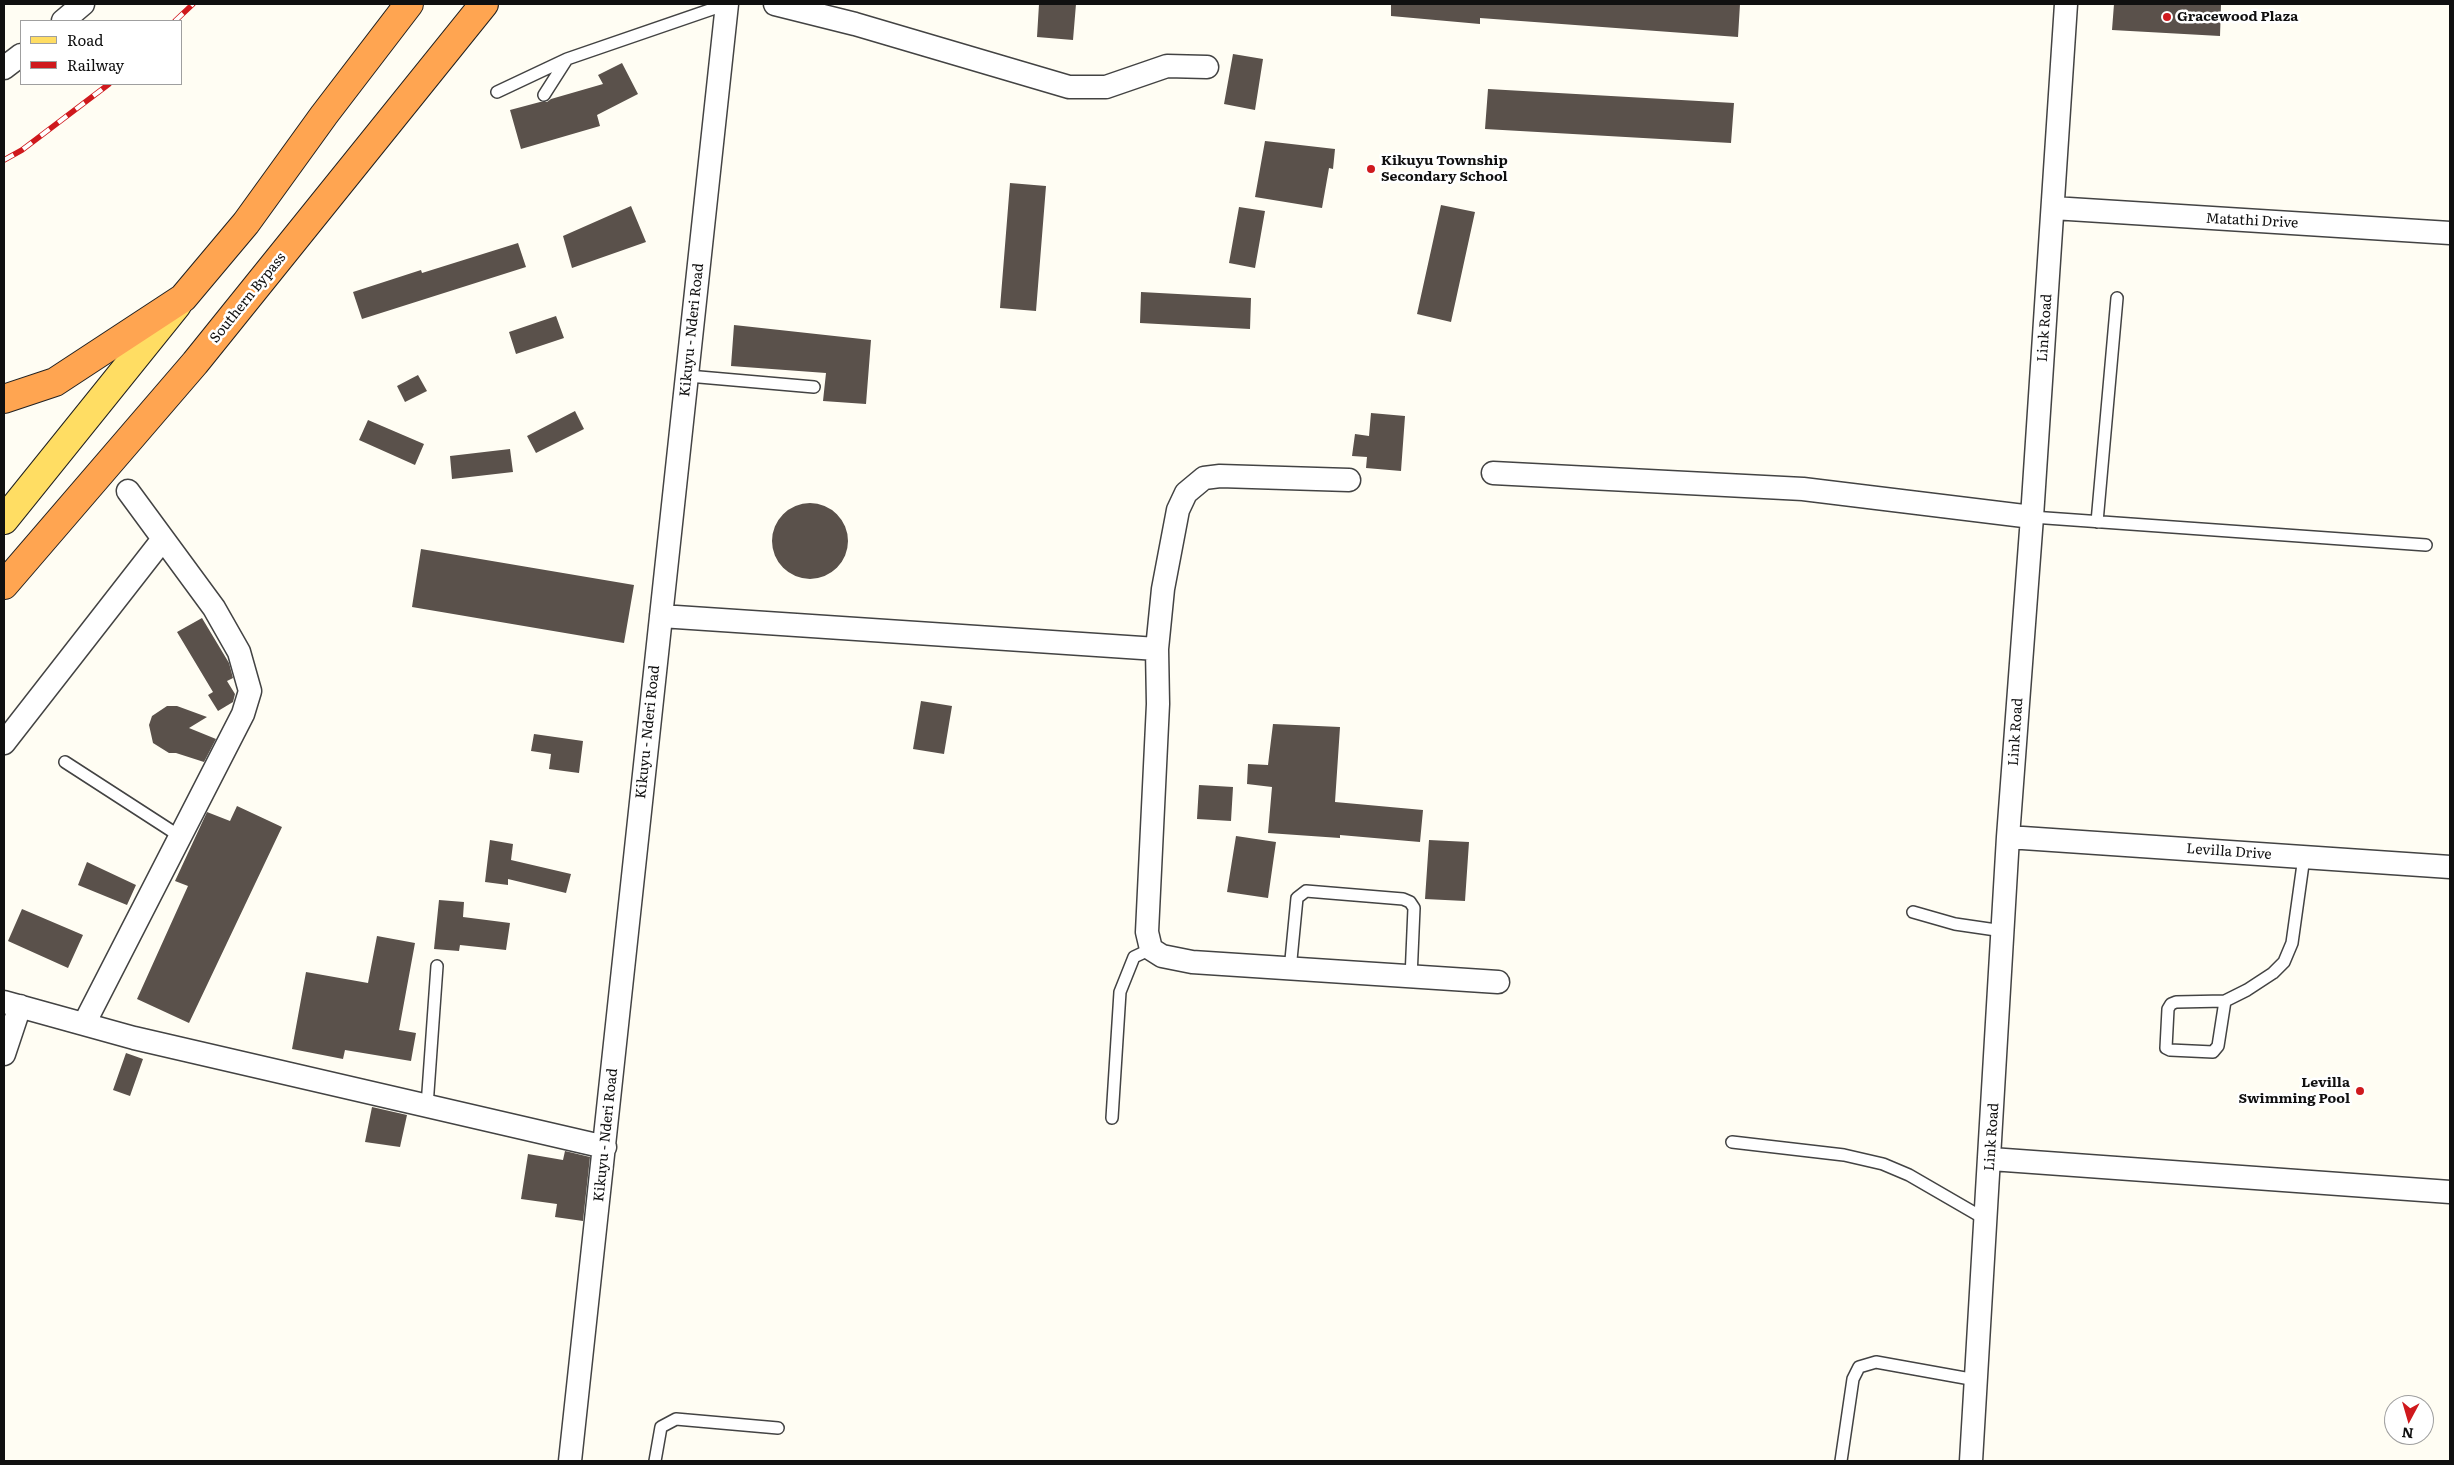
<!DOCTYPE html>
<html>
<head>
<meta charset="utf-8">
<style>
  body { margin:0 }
  #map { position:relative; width:2454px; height:1465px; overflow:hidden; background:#fffdf3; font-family:Literata,serif }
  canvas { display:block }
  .frame { position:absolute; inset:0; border:5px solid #101010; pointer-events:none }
  .legend { position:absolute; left:20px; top:20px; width:162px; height:65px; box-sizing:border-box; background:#fff; border:1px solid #9f9f9f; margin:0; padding:6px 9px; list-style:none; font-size:15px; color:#101010 }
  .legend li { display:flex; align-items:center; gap:10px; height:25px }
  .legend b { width:25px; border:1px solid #9f9f9f }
  .north { position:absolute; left:2384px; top:1395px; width:50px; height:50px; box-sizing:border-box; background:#fff; border:1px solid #9f9f9f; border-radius:50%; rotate:186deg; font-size:14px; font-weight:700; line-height:20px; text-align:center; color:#101010 }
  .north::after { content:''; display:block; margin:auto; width:18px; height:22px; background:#cf191d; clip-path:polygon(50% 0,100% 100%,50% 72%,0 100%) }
</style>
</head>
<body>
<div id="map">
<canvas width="2454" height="1465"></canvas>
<div class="frame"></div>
<ul class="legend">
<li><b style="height:6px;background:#ffdd63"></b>Road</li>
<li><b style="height:6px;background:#cf191d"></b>Railway</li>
</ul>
<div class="north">N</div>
</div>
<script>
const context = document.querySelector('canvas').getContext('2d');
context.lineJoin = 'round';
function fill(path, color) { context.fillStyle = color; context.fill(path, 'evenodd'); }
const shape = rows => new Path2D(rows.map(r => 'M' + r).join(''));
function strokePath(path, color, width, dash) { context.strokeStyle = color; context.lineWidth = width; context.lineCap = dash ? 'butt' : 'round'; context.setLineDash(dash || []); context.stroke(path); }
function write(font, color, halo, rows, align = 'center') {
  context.font = font + ' Literata,serif'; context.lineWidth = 5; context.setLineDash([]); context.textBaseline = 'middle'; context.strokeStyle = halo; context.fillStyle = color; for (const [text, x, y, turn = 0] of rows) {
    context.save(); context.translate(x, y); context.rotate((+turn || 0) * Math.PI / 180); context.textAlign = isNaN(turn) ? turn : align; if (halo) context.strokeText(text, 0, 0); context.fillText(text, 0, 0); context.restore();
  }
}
fill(shape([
  [1039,4,1076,4,1073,40,1037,37],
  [1391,4,1740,4,1738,37,1480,18,1480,24,1391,16],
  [2114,4,2221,4,2220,36,2112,30],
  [1233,54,1263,59,1255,110,1224,104],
  [622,63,638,94,597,115,600,126,521,149,510,110,540,102,547,102,551,99,603,84,598,75],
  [1488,89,1734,103,1731,143,1485,129],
  [1265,141,1335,149,1333,169,1329,168,1322,208,1255,197],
  [1010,183,1046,186,1036,311,1000,308],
  [1441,205,1475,212,1451,322,1417,314],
  [631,206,646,242,572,268,563,236],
  [1239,207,1265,211,1255,268,1229,263],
  [518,243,526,267,362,319,353,292,421,270,422,273],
  [1141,292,1251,298,1250,329,1140,323],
  [556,316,564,338,516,354,509,332],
  [734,325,871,340,866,404,823,401,826,373,731,366],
  [418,375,427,391,405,402,397,386],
  [575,411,584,429,536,453,527,436],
  [1371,413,1405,416,1401,471,1366,468,1367,457,1352,456,1355,434,1369,436],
  [368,420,424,444,415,465,359,440],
  [510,449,513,472,452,479,450,456],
  '772 541a38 38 0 1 1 76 0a38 38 0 1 1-76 0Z',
  [421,549,634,585,624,643,412,607],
  [202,618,229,663,233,678,227,681,235,694,233,702,218,711,208,695,213,692,177,632],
  [921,701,952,706,944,754,913,749],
  [167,706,177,706,207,717,189,728,216,739,204,762,176,753,169,753,153,743,149,725,152,716],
  [1273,724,1340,727,1335,802,1423,810,1420,842,1340,835,1340,838,1268,833,1272,787,1247,784,1248,764,1268,765],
  [534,734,583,741,579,773,549,769,551,754,531,751],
  [1199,785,1233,787,1231,821,1197,819],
  [237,806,282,827,189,1023,137,999,188,886,175,881,207,812,230,821],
  [1236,836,1276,842,1268,898,1227,892],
  [490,840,513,844,511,860,571,874,566,893,508,879,508,885,485,882],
  [1429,840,1469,842,1465,901,1425,899],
  [87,862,136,885,127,905,78,885],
  [439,900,464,902,463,917,510,923,506,950,460,945,459,951,434,949],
  [22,909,83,935,68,968,8,941],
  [377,936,415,943,399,1030,416,1033,411,1061,345,1050,343,1059,292,1049,306,972,368,983],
  [126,1053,143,1059,130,1096,113,1090],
  [372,1107,407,1115,400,1147,365,1142],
  [565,1151,590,1157,583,1221,555,1217,557,1204,521,1199,528,1154,563,1160]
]), '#5a514b');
const lane = shape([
  [497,92,567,59,727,4],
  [544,95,567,59],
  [688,376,814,387],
  [2032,517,2426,545],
  [2097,522,2117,298],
  [65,762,181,837],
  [1913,912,1955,924,2003,931],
  [1290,970,1297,898,1306,891,1403,899,1410,902,1414,908,1411,978],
  [2225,1001,2218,1046,2213,1052,2170,1050,2166,1048,2168,1009,2171,1004,2176,1002,2225,1001,2247,990,2273,973,2284,962,2292,943,2304,857],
  [427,1106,437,966],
  [1112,1118,1120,992,1134,957,1151,949],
  [1732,1142,1844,1155,1883,1164,1909,1175,1985,1219],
  [655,1461,661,1427,676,1419,778,1428],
  [1841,1461,1853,1379,1859,1367,1876,1362,1976,1380]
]);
const street = shape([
  [775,4,855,24,1069,87,1106,87,1167,66,1207,67],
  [63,21,83,4],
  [4,68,21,55],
  [2053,208,2450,233],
  [1493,473,1803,489,2032,517],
  [1349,480,1220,476,1204,478,1186,493,1178,510,1163,589,1157,649,1158,704,1147,932,1151,949,1162,956,1192,962,1498,982],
  [661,616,1157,649],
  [4,743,163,539],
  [2008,837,2450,867],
  [4,1002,134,1038,605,1147],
  [84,1024,243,714,250,691,239,652,214,608,128,491],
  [4,1054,20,1006],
  [1991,1159,2450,1192],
  [570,1461,727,4],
  [1971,1461,2008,837,2032,517,2066,4]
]);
const primary = shape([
  [4,520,177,305]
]);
const highway = shape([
  [4,399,55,382,183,298,246,223,324,115,409,4],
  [4,585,195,363,484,4]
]);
strokePath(lane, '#434343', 14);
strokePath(street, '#434343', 25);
strokePath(primary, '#212121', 30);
strokePath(highway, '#212121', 30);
strokePath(lane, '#fff', 11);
strokePath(street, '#fff', 22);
strokePath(primary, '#ffdd63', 28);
strokePath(highway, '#ffa551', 28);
const rail = shape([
  [175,21,193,4],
  [4,160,22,150,109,84]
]);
strokePath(rail, '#cf191d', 5.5);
strokePath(rail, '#fff', 4, [11]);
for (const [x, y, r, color] of [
  [2167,17,5,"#cf191d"],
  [1371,169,5,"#cf191d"],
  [2360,1091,5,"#cf191d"]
]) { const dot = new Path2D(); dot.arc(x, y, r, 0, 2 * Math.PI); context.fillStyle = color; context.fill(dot); strokePath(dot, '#fff', 2); }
write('bold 14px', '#101010', '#fff', [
  ["Gracewood Plaza",2177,17],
  ["Kikuyu Township",1381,161],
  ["Secondary School",1381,177],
  ["Levilla",2350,1083,"right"],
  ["Swimming Pool",2350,1099,"right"]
], 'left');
write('14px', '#101010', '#fff', [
  ["Matathi Drive",2252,221,3],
  ["Southern Bypass",248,298,-51],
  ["Link Road",2045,328,-86],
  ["Kikuyu - Nderi Road",692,330,-84],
  ["Kikuyu - Nderi Road",648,732,-84],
  ["Link Road",2016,732,-86],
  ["Levilla Drive",2229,852,4],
  ["Kikuyu - Nderi Road",606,1135,-84],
  ["Link Road",1992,1137,-86]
]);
</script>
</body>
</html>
